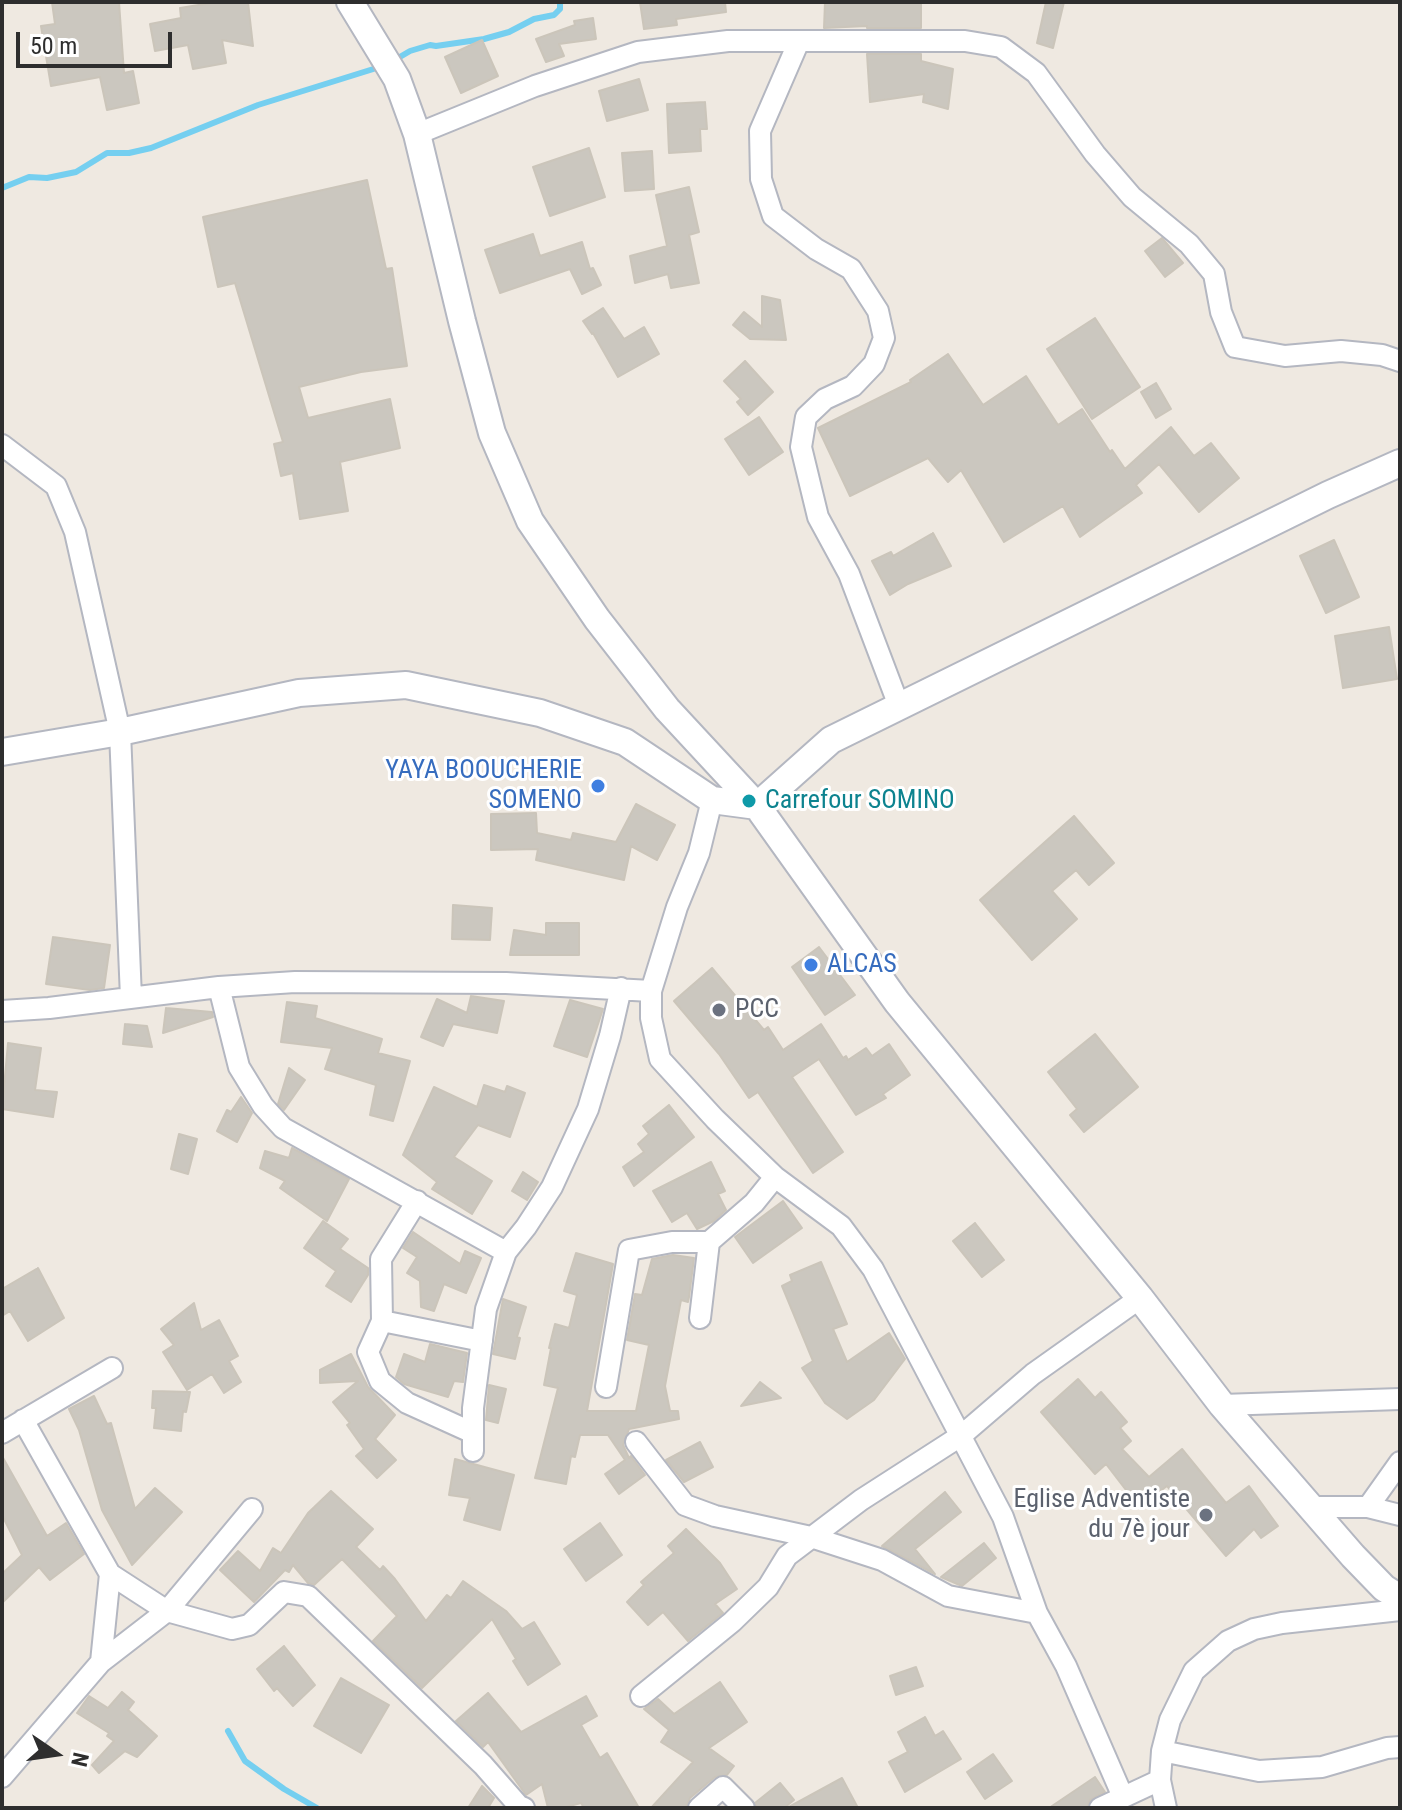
<!DOCTYPE html>
<html>
<head>
<meta charset="utf-8">
<style>
  body { margin:0 }
  #map { position:relative; width:1402px; height:1810px; overflow:hidden; background:#efe9e1; font-family:"Roboto Condensed",sans-serif }
  canvas { display:block }
  .frame { position:absolute; inset:0; border:4px solid #2e2e2e; pointer-events:none }
  .north { position:absolute; left:16px; top:1714px; width:80px; height:80px; -webkit-text-stroke:6px #fff; paint-order:stroke; rotate:103deg; font-size:22px; font-weight:700; line-height:32px; text-align:center; color:#2e2e2e }
  .north::after { content:''; display:block; margin:auto; width:28px; height:36px; background:#2e2e2e; clip-path:polygon(50% 0,100% 100%,50% 72%,0 100%) }
  .scale { position:absolute; left:16px; top:32px; width:156px; height:36px; box-sizing:border-box; border:4px solid #2e2e2e; border-top:0; padding-left:10px; font-size:24px; line-height:28px; white-space:nowrap; color:#2e2e2e; -webkit-text-stroke:6px #fff; paint-order:stroke }
</style>
</head>
<body>
<div id="map">
<canvas width="1402" height="1810"></canvas>
<div class="frame"></div>
<div class="north">N</div>
<div class="scale">50 m</div>
</div>
<script>
const context = document.querySelector('canvas').getContext('2d');
context.lineJoin = 'round';
const shape = rows => new Path2D(rows.map(r => 'M' + r).join(''));
function strokePath(path, color, width, dash) { context.strokeStyle = color; context.lineWidth = width; context.lineCap = dash ? 'butt' : 'round'; context.setLineDash(dash || []); context.stroke(path); }
function fill(path, color) { context.fillStyle = color; context.fill(path, 'evenodd'); }
function write(font, color, halo, rows, align = 'center') {
  context.font = font + ' "Roboto Condensed",sans-serif'; context.lineWidth = 6; context.setLineDash([]); context.textBaseline = 'middle'; context.strokeStyle = halo; context.fillStyle = color; for (const [text, x, y, turn = 0] of rows) {
    context.save(); context.translate(x, y); context.rotate((+turn || 0) * Math.PI / 180); context.textAlign = isNaN(turn) ? turn : align; if (halo) context.strokeText(text, 0, 0); context.fillText(text, 0, 0); context.restore();
  }
}
strokePath(shape([
  [393,61,410,51,430,45,436,46,484,39,509,32,534,19,554,15,560,9,560,2],
  [2,188,29,177,47,178,76,172,107,153,129,153,151,148,258,105,383,66],
  [228,1731,245,1761,284,1789,317,1808]
]), '#75cff0', 6);
const building = shape([
  [52,2,119,2,124,73,133,71,139,103,107,110,100,77,51,86,41,26,55,24,52,2],
  [217,2,248,2,253,46,222,40,226,63,193,69,188,45,155,51,150,24,181,18,180,8,217,2],
  [640,2,725,2,726,12,676,19,677,25,644,29,640,2],
  [825,2,921,2,921,28,867,28,867,26,824,28,825,2],
  [1046,2,1064,2,1053,48,1037,43,1046,2],
  [593,18,596,39,559,44,564,56,546,62,536,39,575,25,574,21,593,18],
  [482,40,498,76,461,93,445,57,482,40],
  [867,54,921,54,921,61,953,69,948,109,923,102,924,94,870,102,867,54],
  [639,79,648,110,607,121,599,91,639,79],
  [705,102,707,129,700,129,701,151,669,153,667,104,705,102],
  [589,148,605,197,550,216,533,167,589,148],
  [652,151,654,189,625,191,622,153,652,151],
  [367,180,386,269,392,268,407,366,361,372,299,387,308,418,390,399,400,448,340,462,348,511,300,519,293,473,281,476,274,444,283,442,235,283,218,287,203,217,367,180],
  [689,187,699,232,689,235,699,283,671,288,668,274,635,283,630,256,667,246,656,195,689,187],
  [533,234,540,256,582,242,590,269,593,268,601,285,582,294,570,269,500,293,485,250,533,234],
  [1162,238,1183,263,1165,277,1145,251,1162,238],
  [762,296,780,300,786,340,750,339,733,325,744,312,762,327,762,296],
  [603,308,624,339,644,327,659,354,618,377,593,333,592,334,583,321,603,308],
  [1095,318,1140,387,1092,419,1047,349,1095,318],
  [948,354,983,405,1026,376,1058,425,1082,409,1110,452,1112,450,1125,469,1171,427,1194,456,1211,443,1239,478,1199,512,1159,464,1136,485,1142,493,1080,537,1063,506,1004,542,961,470,948,482,928,458,850,496,818,428,911,382,910,380,948,354],
  [745,361,773,392,748,415,737,402,741,399,724,381,745,361],
  [1156,383,1171,409,1156,418,1141,392,1156,383],
  [759,417,783,452,749,475,725,439,759,417],
  [933,533,951,566,908,584,890,595,872,561,891,552,893,556,933,533],
  [1334,540,1359,597,1326,613,1300,556,1334,540],
  [1389,627,1397,679,1343,688,1335,636,1389,627],
  [636,804,675,825,657,860,631,846,624,880,536,860,538,849,491,850,491,814,536,813,537,833,571,840,573,833,616,842,636,804],
  [1074,816,1114,863,1089,885,1076,870,1052,891,1077,919,1032,960,980,900,1074,816],
  [453,905,492,908,490,940,452,939,453,905],
  [546,923,579,923,579,955,510,955,514,930,546,935,546,923],
  [53,937,110,945,104,988,90,990,46,984,53,937],
  [819,947,855,995,825,1015,792,967,819,947],
  [712,968,764,1030,768,1027,783,1050,821,1024,843,1058,846,1056,848,1060,866,1048,872,1056,889,1044,910,1075,883,1094,886,1098,856,1115,819,1059,792,1077,843,1152,813,1173,758,1092,749,1098,719,1054,674,1001,712,968],
  [471,996,504,1001,497,1033,453,1024,443,1046,421,1037,437,999,467,1013,471,996],
  [570,1000,603,1009,587,1057,554,1046,570,1000],
  [287,1002,317,1006,315,1018,382,1039,378,1053,410,1061,393,1121,370,1115,376,1085,325,1069,332,1048,281,1042,287,1002],
  [166,1008,212,1012,213,1017,163,1033,166,1008],
  [125,1024,147,1026,152,1047,123,1044,125,1024],
  [1095,1034,1138,1087,1084,1132,1070,1115,1077,1109,1048,1072,1095,1034],
  [8,1043,41,1048,35,1090,57,1092,53,1117,2,1109,8,1043],
  [289,1068,305,1080,284,1110,278,1104,289,1068],
  [484,1085,505,1092,507,1086,525,1093,510,1137,478,1125,454,1157,492,1181,472,1214,432,1189,437,1182,403,1155,434,1087,477,1107,484,1085],
  [241,1097,252,1113,237,1142,217,1131,227,1110,231,1112,241,1097],
  [669,1105,694,1137,634,1186,623,1167,644,1152,638,1144,649,1134,643,1126,669,1105],
  [179,1134,197,1139,188,1174,171,1169,179,1134],
  [292,1148,349,1179,327,1221,280,1188,285,1181,260,1168,265,1151,289,1158,292,1148],
  [711,1162,725,1191,718,1194,726,1210,714,1221,697,1229,687,1213,672,1222,653,1191,711,1162],
  [523,1172,538,1182,527,1200,512,1191,523,1172],
  [783,1201,802,1228,753,1263,735,1237,783,1201],
  [323,1221,348,1239,340,1249,368,1268,368,1275,351,1302,326,1286,336,1271,304,1248,323,1221],
  [975,1223,1004,1260,982,1277,953,1241,975,1223],
  [413,1232,460,1264,465,1251,481,1258,466,1293,444,1284,434,1311,421,1307,420,1281,407,1273,417,1257,403,1248,413,1232],
  [576,1253,613,1264,587,1411,636,1411,649,1345,627,1340,635,1294,642,1295,652,1259,673,1255,694,1258,689,1297,688,1302,681,1300,665,1386,670,1411,678,1411,679,1419,629,1429,623,1445,629,1458,631,1456,645,1475,619,1494,605,1474,625,1460,608,1435,580,1435,575,1457,571,1456,566,1484,535,1478,558,1388,544,1385,551,1348,549,1348,555,1324,569,1328,577,1295,564,1291,576,1253],
  [821,1262,847,1324,833,1329,847,1362,889,1333,905,1359,874,1400,847,1419,825,1403,802,1368,813,1361,782,1286,792,1281,790,1275,821,1262],
  [38,1268,64,1318,28,1341,10,1311,2,1316,2,1289,38,1268],
  [503,1299,526,1307,517,1337,520,1338,515,1359,493,1354,503,1299],
  [194,1303,201,1330,219,1320,238,1356,229,1361,241,1382,224,1393,212,1374,187,1390,163,1352,174,1345,161,1329,194,1303],
  [430,1344,467,1353,463,1382,454,1381,448,1397,404,1384,396,1377,404,1354,425,1362,430,1344],
  [351,1354,368,1387,395,1415,375,1439,396,1460,377,1478,356,1456,364,1449,347,1425,350,1423,333,1402,358,1381,320,1383,320,1370,351,1354],
  [1078,1379,1095,1398,1101,1392,1127,1422,1120,1428,1131,1441,1122,1449,1149,1477,1182,1449,1226,1503,1249,1486,1278,1526,1261,1538,1254,1529,1226,1556,1167,1486,1139,1507,1106,1464,1095,1474,1041,1412,1078,1379],
  [760,1382,781,1398,741,1406,760,1382],
  [489,1385,506,1389,498,1423,486,1420,489,1385],
  [153,1391,190,1392,186,1412,183,1411,181,1431,154,1428,156,1408,152,1408,153,1391],
  [94,1396,107,1424,111,1423,135,1509,155,1488,182,1512,132,1565,102,1510,79,1430,69,1409,94,1396],
  [700,1442,713,1467,684,1482,666,1460,700,1442],
  [2,1456,47,1536,66,1523,84,1554,50,1580,39,1567,2,1603,2,1574,22,1555,2,1515,2,1456],
  [455,1459,514,1475,500,1530,464,1520,470,1498,449,1495,455,1459],
  [331,1491,373,1529,356,1547,380,1570,383,1566,395,1579,426,1621,447,1595,451,1598,463,1581,506,1611,522,1629,534,1622,560,1664,528,1685,513,1661,516,1659,492,1619,422,1688,373,1641,397,1616,342,1559,314,1585,308,1583,293,1565,289,1572,285,1570,254,1602,220,1570,238,1551,260,1571,273,1548,281,1553,308,1513,331,1491],
  [945,1492,961,1512,915,1549,935,1574,882,1546,945,1492],
  [600,1523,622,1555,586,1581,564,1549,600,1523],
  [686,1529,720,1563,737,1589,715,1604,723,1613,688,1641,663,1612,648,1625,627,1602,644,1585,641,1582,674,1553,668,1546,686,1529],
  [984,1543,996,1558,962,1586,941,1577,984,1543],
  [284,1646,315,1685,293,1706,277,1688,274,1691,257,1669,284,1646],
  [916,1667,923,1686,896,1695,890,1676,916,1667],
  [341,1678,389,1705,361,1753,314,1726,341,1678],
  [720,1682,747,1722,709,1748,734,1766,727,1775,715,1777,690,1798,686,1808,651,1808,693,1762,661,1742,669,1730,644,1709,658,1699,674,1714,720,1682],
  [122,1692,134,1702,128,1710,157,1736,137,1757,125,1751,99,1773,92,1765,114,1741,107,1736,109,1733,77,1713,89,1696,108,1708,122,1692],
  [488,1693,521,1732,586,1696,597,1716,581,1725,600,1758,607,1753,639,1808,584,1808,581,1803,562,1808,548,1808,542,1784,526,1795,488,1742,483,1747,456,1721,488,1693],
  [925,1717,935,1736,943,1731,961,1759,905,1792,889,1762,908,1752,898,1732,925,1717],
  [993,1754,1012,1781,985,1799,967,1772,993,1754],
  [1095,1777,1105,1792,1090,1800,1087,1808,1049,1808,1095,1777],
  [842,1778,858,1808,787,1808,842,1778],
  [780,1783,794,1800,784,1808,757,1808,755,1803,780,1783],
  [482,1786,494,1798,488,1808,468,1808,482,1786]
]);
fill(building, '#cbc7bf');
strokePath(building, '#cbc5ba', 2);
const minor = shape([
  [799,41,760,131,761,179,773,216,816,249,851,269,878,311,884,338,874,364,853,386,825,399,806,417,801,447,818,517,849,574,899,706],
  [417,134,535,86,638,52,728,41,965,41,1001,47,1036,73,1095,154,1132,197,1189,244,1214,274,1221,312,1235,347,1285,356,1341,351,1382,355,1400,361],
  [2,445,56,486,75,532,120,732,131,998],
  [712,800,699,853,677,907,651,991,651,1018,660,1059,715,1119,775,1177,841,1226,873,1269,1003,1517,1037,1613,1066,1666,1123,1797],
  [219,987,239,1067,263,1106,283,1128,506,1252,526,1227,552,1187,588,1109,610,1036,621,988],
  [2,1011,49,1008,219,987,295,982,506,983,651,991],
  [700,1318,709,1242,754,1203,775,1177],
  [382,1321,381,1259,417,1201],
  [606,1387,629,1250,672,1242,709,1242],
  [1222,1405,1400,1399],
  [23,1420,110,1574,167,1611,232,1629,249,1625,284,1592,308,1596,483,1765,519,1806,524,1808],
  [471,1432,407,1403,380,1381,368,1352,382,1321,482,1341],
  [2,1433,112,1368],
  [636,1442,685,1505,715,1516,811,1537,882,1560,948,1596,1037,1613],
  [473,1451,473,1408,486,1309,506,1252],
  [1313,1507,1368,1507,1400,1462],
  [1368,1507,1400,1515],
  [101,1662,110,1574],
  [641,1696,732,1622,768,1587,787,1556,861,1500,962,1435,1033,1374,1140,1298],
  [1162,1751,1259,1771,1322,1767,1387,1748,1400,1747],
  [2,1777,101,1662,167,1611,252,1509],
  [699,1808,723,1787,744,1808],
  [1100,1808,1160,1780],
  [1166,1808,1160,1780,1162,1751,1170,1720,1194,1671,1228,1641,1254,1629,1282,1623,1400,1610]
]);
const tertiary = shape([
  [350,2,397,79,417,134,462,321,492,433,530,521,597,619,667,709,757,806,897,1002,1140,1298,1222,1405,1353,1556,1384,1588,1400,1598],
  [2,752,120,732,299,693,406,685,540,713,625,742,712,800,757,806,831,740,1328,495,1400,463]
]);
strokePath(minor, '#b4b7c1', 24);
strokePath(tertiary, '#b4b7c1', 30);
strokePath(minor, '#fff', 20);
strokePath(tertiary, '#fff', 26);
for (const [x, y, r, color] of [
  [598,786,8,"#3f7fe0"],
  [749,801,8,"#0f9aa8"],
  [811,965,8,"#3f7fe0"],
  [719,1010,8,"#6b7280"],
  [1206,1515,8,"#6b7280"]
]) { const dot = new Path2D(); dot.arc(x, y, r, 0, 2 * Math.PI); context.fillStyle = color; context.fill(dot); strokePath(dot, '#fff', 3); }
write('26px', '#366cbe', '#fff', [
  ["YAYA BOOUCHERIE",582,771],
  ["SOMENO",582,801],
  ["ALCAS",827,965,"left"]
], 'right');
write('26px', '#0d838f', '#fff', [
  ["Carrefour SOMINO",765,801]
], 'left');
write('26px', '#5b616d', '#fff', [
  ["PCC",735,1010],
  ["Eglise Adventiste",1190,1500,"right"],
  ["du 7è jour",1190,1530,"right"]
], 'left');
</script>
</body>
</html>
